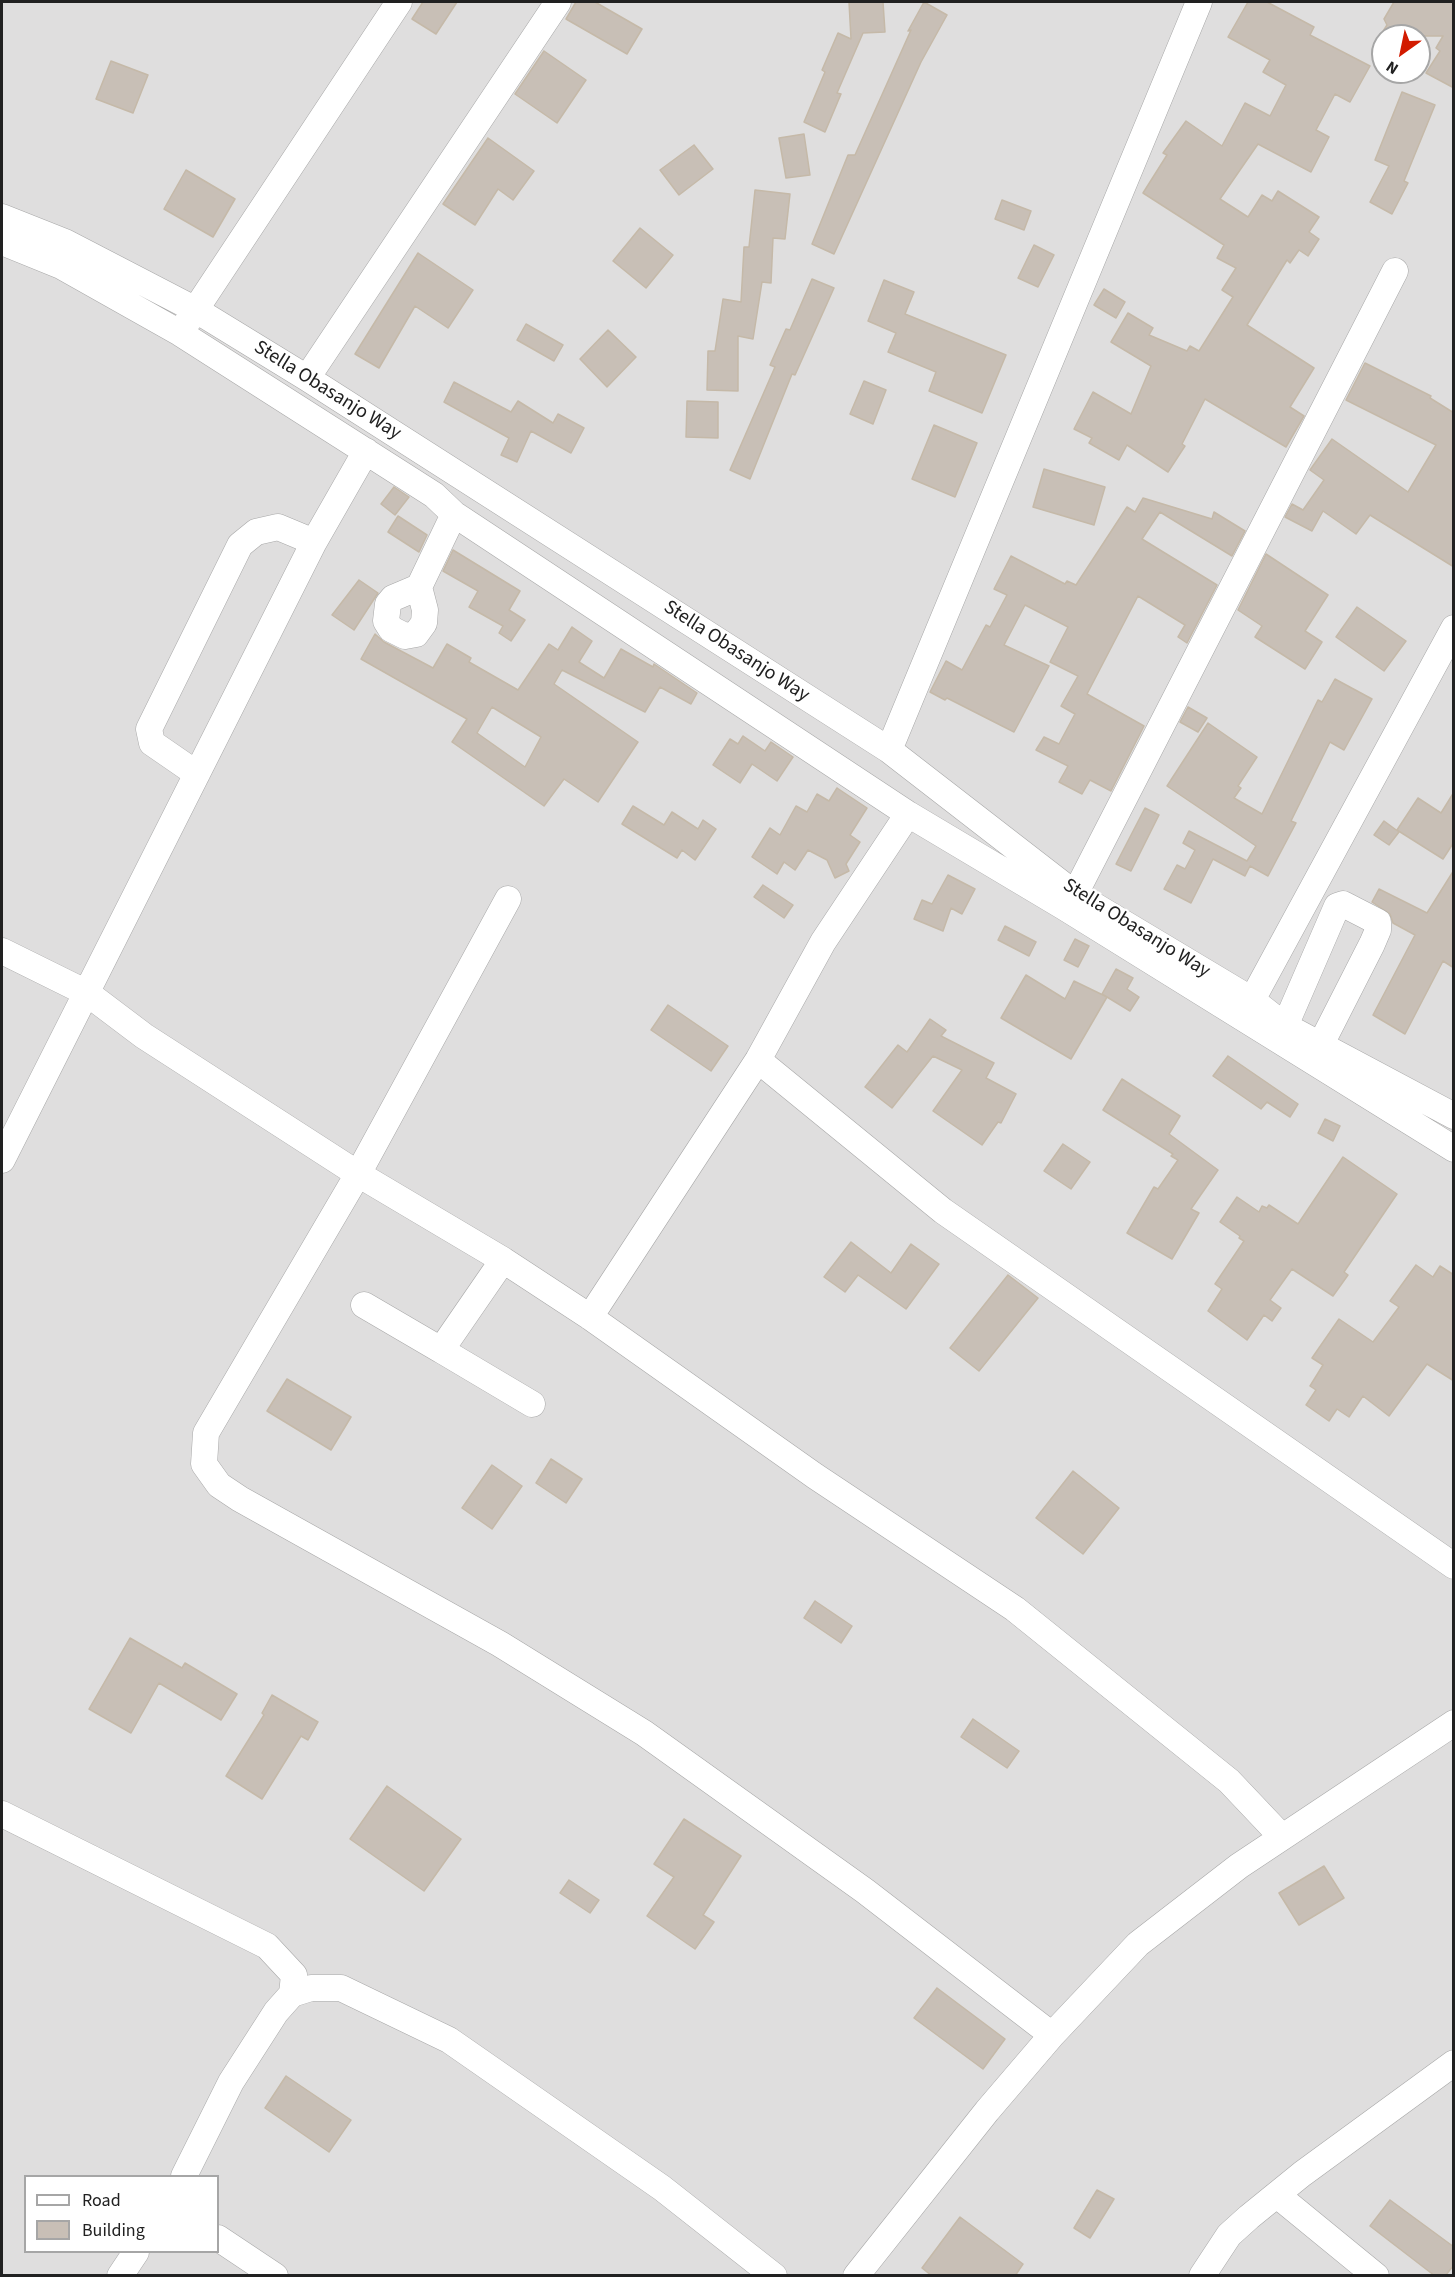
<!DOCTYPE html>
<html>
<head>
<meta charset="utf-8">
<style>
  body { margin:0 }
  #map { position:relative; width:1455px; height:2277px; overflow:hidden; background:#f2f0e7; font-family:"Source Sans 3",sans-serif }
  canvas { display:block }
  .frame { position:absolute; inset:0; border:3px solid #212121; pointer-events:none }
  .legend { position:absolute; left:24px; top:2175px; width:195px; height:78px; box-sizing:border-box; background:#fff; border:2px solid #a6a6a6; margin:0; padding:8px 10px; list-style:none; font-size:18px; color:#212121 }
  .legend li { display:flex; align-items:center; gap:12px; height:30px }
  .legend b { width:30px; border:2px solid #a6a6a6 }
  .north { position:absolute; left:1371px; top:24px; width:60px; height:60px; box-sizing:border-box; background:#fff; border:2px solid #a6a6a6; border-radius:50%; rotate:213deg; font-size:16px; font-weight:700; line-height:24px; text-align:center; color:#212121 }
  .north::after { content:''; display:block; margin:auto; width:21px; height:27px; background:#d21b00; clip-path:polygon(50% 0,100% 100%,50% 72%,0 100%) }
</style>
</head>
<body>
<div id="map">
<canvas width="1455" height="2277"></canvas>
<div class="frame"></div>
<ul class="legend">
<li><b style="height:8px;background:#fff"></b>Road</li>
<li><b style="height:16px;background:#c8bfb6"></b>Building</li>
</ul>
<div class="north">N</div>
</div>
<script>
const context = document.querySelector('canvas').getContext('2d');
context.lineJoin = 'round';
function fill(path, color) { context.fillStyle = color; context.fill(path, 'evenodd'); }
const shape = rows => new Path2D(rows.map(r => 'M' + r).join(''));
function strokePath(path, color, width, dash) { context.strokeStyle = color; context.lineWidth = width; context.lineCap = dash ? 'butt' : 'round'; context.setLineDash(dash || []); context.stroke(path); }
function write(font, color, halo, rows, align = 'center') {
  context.font = font + ' "Source Sans 3",sans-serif'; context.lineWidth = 4.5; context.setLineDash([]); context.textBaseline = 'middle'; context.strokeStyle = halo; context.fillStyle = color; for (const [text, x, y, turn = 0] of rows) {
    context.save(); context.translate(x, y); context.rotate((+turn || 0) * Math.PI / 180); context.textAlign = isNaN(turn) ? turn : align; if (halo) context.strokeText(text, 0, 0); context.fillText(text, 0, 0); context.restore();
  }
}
fill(shape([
  [2,2,1453,2,1453,2275,2,2275],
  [1383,36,1419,36,1419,72,1383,72],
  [26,2176,218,2176,218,2252,26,2252]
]), '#dfdede');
const building = shape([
  [423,2,457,2,436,34,412,19,423,2],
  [576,2,595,2,642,29,627,54,566,19,576,2],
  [849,2,883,2,885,32,863,33,837,93,841,94,825,132,804,122,825,72,822,70,838,33,851,39,849,2],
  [924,2,947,15,921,62,834,254,812,244,848,155,855,155,911,30,908,31,924,2],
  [1248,2,1267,2,1314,27,1310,35,1370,66,1350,102,1335,94,1316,130,1329,137,1311,172,1258,144,1220,199,1248,217,1262,195,1272,201,1278,191,1319,217,1309,232,1319,239,1308,256,1299,250,1290,263,1287,260,1247,325,1314,368,1290,407,1304,416,1286,447,1205,399,1182,444,1185,446,1168,472,1127,445,1119,460,1089,443,1092,438,1074,429,1093,392,1131,414,1151,366,1111,342,1128,313,1153,328,1149,335,1187,351,1190,346,1199,351,1233,297,1222,290,1236,268,1217,258,1224,245,1143,193,1167,155,1163,153,1186,121,1222,146,1245,103,1270,116,1286,85,1263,72,1270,60,1228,37,1248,2],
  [1394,2,1454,2,1454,88,1426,73,1440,51,1436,48,1443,36,1380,36,1387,25,1384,19,1394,2],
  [544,51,586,80,557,123,515,94,544,51],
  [111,61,148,75,133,113,96,99,111,61],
  [1402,92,1435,105,1404,181,1408,183,1392,214,1370,202,1389,166,1375,160,1402,92],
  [804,134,810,175,786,178,779,138,804,134],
  [488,138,534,171,513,200,498,189,475,225,443,204,488,138],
  [694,145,713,169,679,195,660,170,694,145],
  [186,170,235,199,213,237,164,209,186,170],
  [755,190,790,194,785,239,773,238,771,283,762,282,753,339,738,336,738,391,707,390,708,351,715,351,723,299,741,302,744,247,749,247,755,190],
  [1002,200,1031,211,1024,230,995,219,1002,200],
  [640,228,673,255,646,288,613,261,640,228],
  [1034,245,1054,255,1038,287,1018,278,1034,245],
  [418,253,473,290,448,328,415,306,379,368,355,354,418,253],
  [812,279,834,288,795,375,792,374,750,479,730,470,775,367,770,365,786,329,790,330,812,279],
  [884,280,914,292,905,314,1006,355,982,413,929,391,936,372,888,352,896,333,868,321,884,280],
  [1104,289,1125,302,1116,318,1094,305,1104,289],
  [526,324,563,345,554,361,517,340,526,324],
  [608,330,636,357,607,387,580,359,608,330],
  [1365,363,1431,396,1430,398,1454,413,1454,567,1370,515,1356,534,1323,511,1312,531,1285,517,1292,504,1303,510,1324,480,1310,470,1332,439,1408,492,1436,445,1346,400,1365,363],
  [864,381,886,390,873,424,850,414,864,381],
  [454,382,511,412,518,401,553,423,558,414,584,428,571,453,531,431,517,462,501,455,509,438,444,402,454,382],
  [687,401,718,402,718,438,686,437,687,401],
  [934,425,977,443,955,497,912,479,934,425],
  [1044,469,1105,487,1094,525,1033,507,1044,469],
  [394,487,409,497,395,515,381,504,394,487],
  [1143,498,1212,519,1214,512,1245,531,1232,556,1160,512,1142,539,1217,585,1187,643,1178,637,1185,625,1138,596,1087,694,1144,726,1111,791,1090,780,1082,794,1059,782,1068,766,1036,750,1044,737,1059,744,1075,714,1061,706,1078,676,1050,662,1068,627,1025,605,1004,645,1049,666,1014,732,947,698,945,700,930,692,946,661,962,670,986,625,990,627,1007,595,994,589,1011,556,1065,584,1067,581,1076,585,1127,507,1135,512,1143,498],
  [398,516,427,535,419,552,388,532,398,516],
  [453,550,520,591,509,610,525,620,511,641,499,633,503,626,469,607,478,591,443,571,453,550],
  [1266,554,1328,595,1305,631,1322,642,1305,669,1255,637,1262,626,1238,610,1266,554],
  [359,580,378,593,354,630,332,615,359,580],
  [1357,607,1406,641,1384,671,1336,637,1357,607],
  [572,627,592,641,579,662,604,678,621,649,653,667,654,664,697,693,691,704,660,687,645,712,562,670,554,684,638,742,598,802,564,779,544,806,452,742,467,719,361,659,375,634,384,642,433,668,447,644,471,658,469,662,518,690,549,644,558,650,572,627],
  [492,707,541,737,525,767,477,733,492,707],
  [1335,679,1372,699,1344,750,1330,742,1291,821,1296,823,1268,876,1250,866,1245,876,1213,859,1191,903,1164,889,1177,865,1185,869,1195,850,1183,843,1189,831,1247,861,1256,846,1167,786,1208,723,1257,757,1238,786,1241,788,1234,798,1262,814,1318,700,1322,702,1335,679],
  [1188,707,1207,718,1198,732,1180,722,1188,707],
  [743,736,765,751,771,742,793,757,777,781,752,764,740,783,713,765,730,739,738,744,743,736],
  [837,788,867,808,850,835,860,842,846,864,849,871,835,878,827,860,808,850,795,870,784,862,777,874,752,857,770,828,780,835,796,806,807,812,817,794,829,801,837,788],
  [1454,792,1454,842,1443,859,1397,830,1418,798,1441,813,1454,792],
  [633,806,664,825,672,812,698,829,703,820,716,829,695,860,682,850,677,858,622,824,633,806],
  [1145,808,1159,815,1131,871,1116,864,1145,808],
  [1384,821,1399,832,1389,845,1374,835,1384,821],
  [1454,870,1454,968,1443,961,1405,1034,1373,1015,1415,935,1393,923,1390,914,1372,902,1379,889,1427,913,1454,870],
  [948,875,975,889,962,914,951,908,943,931,914,919,922,900,932,904,948,875],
  [763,885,793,905,784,918,754,897,763,885],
  [1005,926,1036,942,1029,956,998,940,1005,926],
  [1075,939,1089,946,1078,967,1064,960,1075,939],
  [1116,969,1133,978,1127,989,1139,997,1130,1011,1102,994,1116,969],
  [1026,975,1065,999,1074,981,1107,997,1071,1059,1001,1018,1026,975],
  [668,1005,728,1046,711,1071,651,1030,668,1005],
  [930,1019,946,1030,941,1036,994,1063,986,1078,1016,1094,1001,1123,998,1122,982,1145,933,1111,962,1070,933,1056,892,1108,865,1087,898,1045,907,1052,930,1019],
  [1228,1056,1298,1104,1290,1117,1267,1102,1261,1109,1213,1076,1228,1056],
  [1122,1079,1180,1116,1169,1134,1218,1170,1191,1209,1199,1213,1172,1259,1127,1233,1154,1187,1158,1189,1178,1160,1171,1156,1173,1154,1103,1110,1122,1079],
  [1325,1119,1340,1126,1333,1141,1318,1133,1325,1119],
  [1063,1144,1090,1162,1071,1189,1044,1171,1063,1144],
  [1343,1157,1397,1194,1344,1272,1348,1275,1333,1296,1292,1269,1270,1300,1281,1308,1272,1321,1264,1315,1247,1340,1208,1311,1222,1289,1215,1284,1244,1241,1239,1238,1240,1236,1220,1222,1237,1197,1259,1212,1262,1206,1267,1208,1269,1205,1298,1224,1343,1157],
  [851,1242,891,1273,911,1244,939,1264,906,1309,858,1275,845,1292,824,1277,851,1242],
  [1416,1265,1433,1277,1440,1266,1454,1275,1454,1381,1427,1364,1389,1416,1363,1396,1349,1417,1337,1409,1329,1421,1306,1405,1316,1390,1310,1386,1323,1365,1312,1358,1339,1319,1373,1342,1399,1307,1390,1301,1416,1265],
  [1008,1275,1038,1298,979,1371,950,1348,1008,1275],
  [287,1379,351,1417,331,1450,267,1411,287,1379],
  [551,1459,582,1479,566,1503,536,1483,551,1459],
  [492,1465,522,1486,492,1529,462,1508,492,1465],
  [1073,1471,1119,1508,1083,1554,1036,1518,1073,1471],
  [815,1601,852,1626,841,1643,804,1618,815,1601],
  [130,1638,182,1668,185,1663,237,1694,221,1720,159,1683,131,1733,89,1709,130,1638],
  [272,1695,318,1722,308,1740,301,1736,262,1799,226,1776,264,1715,262,1713,272,1695],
  [973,1719,1019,1751,1007,1768,961,1737,973,1719],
  [387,1786,461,1839,424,1891,350,1839,387,1786],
  [684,1819,741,1856,703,1915,714,1922,695,1949,647,1916,674,1877,654,1864,684,1819],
  [1324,1866,1344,1898,1299,1925,1279,1893,1324,1866],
  [569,1880,599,1900,590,1913,560,1893,569,1880],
  [937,1988,1005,2039,983,2069,914,2018,937,1988],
  [286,2076,351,2120,329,2152,265,2108,286,2076],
  [1097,2190,1114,2199,1090,2238,1074,2228,1097,2190],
  [1390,2200,1454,2247,1454,2265,1445,2276,1435,2276,1370,2226,1390,2200],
  [960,2217,1023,2264,1015,2276,932,2276,922,2268,960,2217]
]);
fill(building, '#c8bfb6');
strokePath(building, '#c5b9a8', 1.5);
const minor = shape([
  [2,217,65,242,196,310,307,378,889,750,1075,894,1252,1000,1285,1026,1454,1116],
  [2,242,61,266,180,333,434,495,454,514,908,814,1064,907,1454,1149],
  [186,324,399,2],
  [307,378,558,2],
  [419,587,393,598,388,604,386,621,391,629,405,636,416,634,424,623,425,610,419,587,454,514],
  [889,750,1199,2],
  [197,774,152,743,149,729,240,545,256,532,278,527,314,542],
  [1075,894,1395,271],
  [508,899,358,1174,206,1433,204,1464,219,1485,240,1499,500,1644,644,1733,865,1891,1052,2035],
  [2,951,87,993,144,1036,358,1174,503,1260,590,1317,815,1476,1015,1609,1229,1781,1282,1837],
  [1252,1000,1454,628],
  [1285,1026,1337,906,1343,904,1378,922,1378,930,1372,944,1320,1046],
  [758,1060,943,1211,1454,1566],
  [2,1160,314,542,366,451],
  [364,1305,441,1350,503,1260],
  [590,1317,758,1060,823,942,908,814],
  [441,1350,532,1404],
  [2,1814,267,1946,294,1975,292,1994],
  [184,2176,231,2082,276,2012,292,1994,311,1988,341,1988,449,2040,662,2188,774,2276],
  [1277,2195,1376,2276],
  [218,2238,275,2276],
  [120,2276,136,2252],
  [856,2276,987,2111,1052,2035,1138,1944,1239,1866,1454,1723],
  [1202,2276,1229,2235,1249,2217,1302,2174,1454,2063]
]);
strokePath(minor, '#a8a8a8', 27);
strokePath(minor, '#fff', 26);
write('20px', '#212121', '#fff', [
  ["Stella Obasanjo Way",327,391,32],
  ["Stella Obasanjo Way",736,652,33],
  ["Stella Obasanjo Way",1136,929,32]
]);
</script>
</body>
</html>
